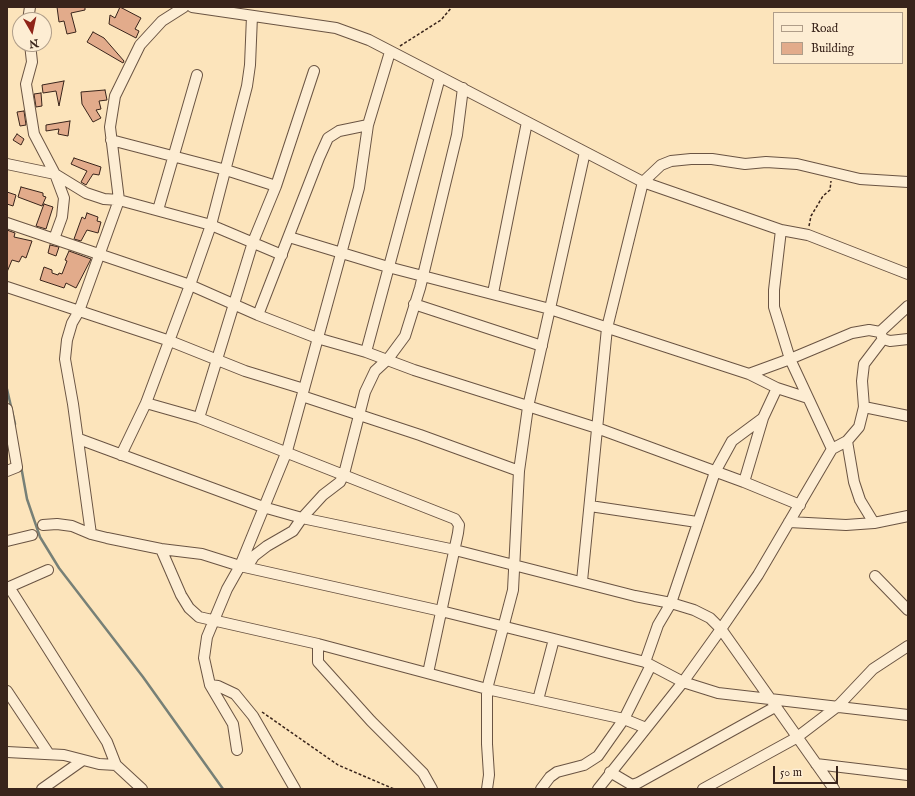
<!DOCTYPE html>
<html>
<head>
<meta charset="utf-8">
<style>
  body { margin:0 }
  #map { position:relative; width:915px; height:796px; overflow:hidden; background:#fce4bb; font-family:"IM FELL English",serif }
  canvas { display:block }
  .frame { position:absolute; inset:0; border:8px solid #39241b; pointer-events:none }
  .legend { position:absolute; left:773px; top:12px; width:130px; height:52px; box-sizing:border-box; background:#fdedd3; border:1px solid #af9d89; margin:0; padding:5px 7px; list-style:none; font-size:12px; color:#39241b }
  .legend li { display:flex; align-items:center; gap:8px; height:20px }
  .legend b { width:20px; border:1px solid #af9d89 }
  .north { position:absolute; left:12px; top:12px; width:40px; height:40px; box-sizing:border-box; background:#fdedd3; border:1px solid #af9d89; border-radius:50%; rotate:171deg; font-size:11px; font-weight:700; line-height:16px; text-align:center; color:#39241b }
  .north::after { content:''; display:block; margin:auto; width:14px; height:18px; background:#8f2418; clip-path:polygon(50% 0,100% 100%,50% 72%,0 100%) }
  .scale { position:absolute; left:773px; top:766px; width:65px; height:18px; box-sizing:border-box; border:2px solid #39241b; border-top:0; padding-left:5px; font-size:12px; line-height:14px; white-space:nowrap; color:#39241b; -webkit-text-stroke:3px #fdedd3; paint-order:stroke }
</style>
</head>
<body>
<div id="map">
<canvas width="915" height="796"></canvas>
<div class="frame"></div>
<ul class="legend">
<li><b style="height:5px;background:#fdedd3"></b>Road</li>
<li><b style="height:11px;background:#e2ab8b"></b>Building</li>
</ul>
<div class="north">N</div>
<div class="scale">50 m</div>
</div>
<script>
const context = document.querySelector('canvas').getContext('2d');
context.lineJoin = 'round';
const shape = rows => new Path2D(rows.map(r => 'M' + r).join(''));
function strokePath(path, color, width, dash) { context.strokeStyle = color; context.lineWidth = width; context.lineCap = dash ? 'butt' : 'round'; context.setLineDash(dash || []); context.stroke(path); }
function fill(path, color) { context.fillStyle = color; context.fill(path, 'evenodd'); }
strokePath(shape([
  [7,389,15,424],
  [21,466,27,499,40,537,59,568,143,677,223,789]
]), '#778077', 2.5);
const building = shape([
  [57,7,85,7,85,10,71,13,76,32,67,34,64,21,59,22,57,7],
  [120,7,141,18,135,29,139,31,136,38,109,24,110,15,115,18,120,7],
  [93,32,104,38,124,61,123,63,87,42,93,32],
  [64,81,59,106,56,91,43,93,42,85,64,81],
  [105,90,107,100,99,101,101,109,96,110,101,118,93,122,82,104,81,92,105,90],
  [41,93,42,106,36,107,34,94,41,93],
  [24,111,26,125,20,126,17,112,24,111],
  [70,121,68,136,58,134,59,129,46,131,46,125,70,121],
  [17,134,24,139,21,145,13,140,17,134],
  [74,158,101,167,99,175,93,174,86,185,81,182,87,171,71,164,74,158],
  [21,187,43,193,43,196,46,197,42,206,18,197,21,187],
  [7,192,16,195,13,206,7,204,7,192],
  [44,204,53,207,46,229,36,226,44,204],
  [87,213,98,217,97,221,101,222,98,233,87,230,81,241,74,239,82,217,85,219,87,213],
  [7,230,15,233,14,237,32,241,26,258,22,256,19,262,12,260,7,272,7,230],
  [50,245,59,247,56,256,48,253,50,245],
  [69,251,91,259,76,288,66,283,64,288,40,280,44,267,52,270,52,273,58,275,59,273,62,274,67,261,65,260,69,251]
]);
fill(building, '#e2ab8b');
strokePath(building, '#39241b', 1);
const street = shape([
  [192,7,336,28,369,40,643,182,781,230,808,235,908,274],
  [28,20,30,7],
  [30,44,32,62,26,84,34,134,55,174,64,198,62,217,54,239],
  [111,140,226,170,276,186],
  [7,164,55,174,86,193,104,199,119,200,211,225,282,255],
  [158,210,197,75],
  [7,223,190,285,258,315,317,338,366,352,414,370,597,428,744,482,800,505],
  [289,237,388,267,550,309,749,374,790,359,852,333,869,330,880,332,883,339,890,341,908,339],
  [7,287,170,341,245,371,304,389],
  [493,293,527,122],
  [414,304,542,346],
  [258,315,319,158,328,138,339,131,368,125],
  [880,332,908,306],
  [366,352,440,77],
  [749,374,777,388],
  [302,396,420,435,519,471],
  [146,403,199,418,455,519,459,525,458,533,428,673],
  [864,407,908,416],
  [7,409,17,467,7,471],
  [199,418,253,242,276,186,314,71],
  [79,439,263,507,302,518,455,550,635,596,671,603,694,610,710,618,721,629,834,789],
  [847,441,854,482,860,500,874,523],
  [832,449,847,441,859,427,864,407,862,381,864,364,883,339],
  [121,455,146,403,190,285,211,225,247,86,250,65,252,16],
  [744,482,763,418,777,388,808,398],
  [590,506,697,522],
  [789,522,846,525,874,523,908,516],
  [43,525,57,524,72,526,91,534,107,538,161,549,202,554,240,566,441,611,554,639,645,662,683,682,718,693,908,715],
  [91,534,73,404,65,359,67,340,72,323,79,311,119,200,110,127,115,96,140,45,162,21,184,7],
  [7,541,32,535],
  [161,549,181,595,189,608,199,617,318,644,487,689,624,719,646,728],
  [247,567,254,556,267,546,293,531,302,518,323,495,340,482,344,474,365,392,375,371,388,359,405,336,420,288,457,135,463,88],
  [875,576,908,610],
  [582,581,607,328,643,182,661,165,671,161,691,159,712,159,745,164,766,162,797,164,860,179,908,182],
  [9,587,107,742,116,765],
  [7,588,48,570],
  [318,644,318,662,371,721,423,773,432,789],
  [645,662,658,625,671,603,715,472,732,441,763,418],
  [210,685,218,686,235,694,253,716,295,789],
  [7,691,49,754],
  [538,700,554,639],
  [237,750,233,724,210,685,204,658,207,637,227,589,240,566,287,451,359,188,368,125,390,52],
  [7,752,64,755,99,764,116,765,142,789],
  [816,764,908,775],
  [610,772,632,785,638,783,775,707],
  [42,789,83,760],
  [487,789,489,775,487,744,487,689,513,590,519,471,528,407,585,152],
  [541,789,550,777,557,772,584,765,598,756,624,719,651,665],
  [598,789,683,682,721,629,758,575,832,449,790,359,774,307,774,290,781,230],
  [703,789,796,738,838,706,873,669,908,646]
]);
strokePath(street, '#6a5443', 12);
strokePath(shape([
  [400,46,441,20,452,7],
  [809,226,811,216,823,196,830,190,831,181],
  [262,712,338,765,394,789]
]), '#39241b', 1.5, [3, 2]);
strokePath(street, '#fdedd3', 10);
</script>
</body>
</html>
